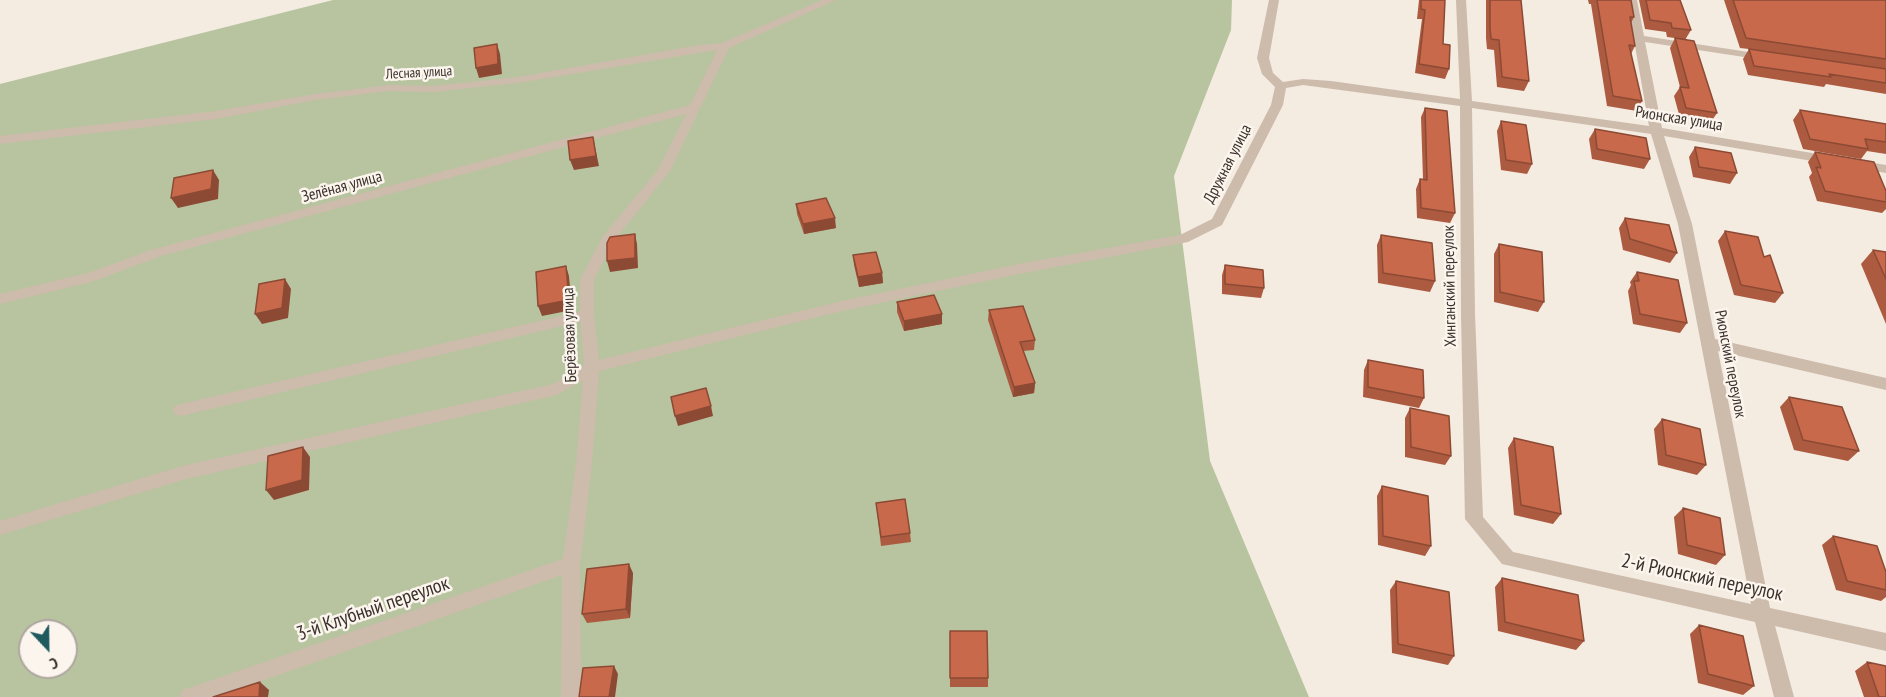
<!DOCTYPE html>
<html>
<head>
<meta charset="utf-8">
<style>
  body { margin:0 }
  #map { position:relative; width:1886px; height:697px; overflow:hidden; background:#f4ebe1; font-family:"PT Sans Narrow",sans-serif }
  canvas { display:block }
  .north { position:absolute; left:18px; top:619px; width:60px; height:60px; box-sizing:border-box; background:#fbf5ee; border:2px solid #aea6a0; border-radius:50%; rotate:158deg; font-size:16px; font-weight:700; line-height:24px; text-align:center; color:#3b302b }
  .north::after { content:''; display:block; margin:auto; width:21px; height:27px; background:#1f5a5e; clip-path:polygon(50% 0,100% 100%,50% 72%,0 100%) }
</style>
</head>
<body>
<div id="map">
<canvas width="1886" height="697"></canvas>
<div class="north">С</div>
</div>
<script>
const context = document.querySelector('canvas').getContext('2d');
context.lineJoin = 'round';
function fill(path, color) { context.fillStyle = color; context.fill(path, 'evenodd'); }
const shape = rows => new Path2D(rows.map(r => 'M' + r).join(''));
function strokePath(path, color, width, dash) { context.strokeStyle = color; context.lineWidth = width; context.lineCap = dash ? 'butt' : 'round'; context.setLineDash(dash || []); context.stroke(path); }
function write(font, color, halo, rows, align = 'center') {
  context.font = font + ' "PT Sans Narrow",sans-serif'; context.lineWidth = 5; context.setLineDash([]); context.textBaseline = 'middle'; context.strokeStyle = halo; context.fillStyle = color; for (const [text, x, y, turn = 0] of rows) {
    context.save(); context.translate(x, y); context.rotate((+turn || 0) * Math.PI / 180); context.textAlign = isNaN(turn) ? turn : align; if (halo) context.strokeText(text, 0, 0); context.fillText(text, 0, 0); context.restore();
  }
}
fill(shape([
  [333,0,1232,0,1231,30,1174,176,1210,461,1309,697,0,697,0,84],
  [30,631,66,631,66,667,30,667]
]), '#b8c4a0');
fill(shape([
  [587,310,592,311,594,315,592,319,181,416,175,414,173,410,175,406,181,404,587,310]
]), '#cdbbac');
fill(shape([
  [822,0,836,0,729,48,670,171,614,241,594,280,594,315,599,360,842,301,1024,263,1180,235,1212,219,1271,105,1275,87,1262,74,1257,58,1269,0,1279,0,1269,58,1273,73,1283,82,1303,79,1331,81,1460,99,1456,0,1466,0,1472,101,1649,126,1627,0,1637,0,1644,36,1768,55,1768,59,1764,60,1645,42,1662,128,1830,156,1836,160,1830,164,1664,136,1692,224,1715,339,1886,378,1886,390,1718,351,1770,608,1886,633,1886,651,1775,626,1794,697,1774,697,1755,622,1502,564,1465,519,1461,314,1460,106,1303,85,1286,88,1283,105,1222,225,1188,242,1024,273,842,311,599,371,592,464,580,564,581,697,561,697,562,575,216,697,179,697,182,690,189,688,563,559,576,464,583,380,557,395,186,479,0,535,0,521,186,465,553,384,584,365,580,315,580,280,603,236,658,170,686,114,161,256,91,282,0,304,0,294,88,273,151,250,690,105,717,50,518,83,433,92,389,91,315,100,216,119,0,144,0,136,216,111,315,94,389,85,433,86,518,77,699,45,722,43,822,0],
  [1472,108,1651,134,1678,224,1751,604,1513,552,1483,517,1475,314,1472,108],
  [1856,160,1886,165,1886,173,1852,167,1850,164,1856,160]
]), '#cdbbac');
fill(shape([
  [1419,0,1445,0,1443,44,1449,69,1445,79,1415,73,1422,19,1417,19],
  [1486,0,1521,0,1529,81,1524,91,1497,87,1494,50,1487,49,1486,38],
  [1588,0,1631,0,1634,17,1631,23,1635,46,1631,54,1642,101,1637,111,1607,106,1591,4,1589,4],
  [1639,0,1680,0,1691,30,1685,40,1717,113,1711,122,1680,118,1674,96,1680,87,1670,48,1675,38,1667,37,1666,32,1645,29],
  [1724,0,1885,0,1886,2,1886,94,1826,84,1824,87,1748,75,1743,59,1749,49,1740,48],
  [1425,108,1455,213,1450,223,1417,218,1416,189,1420,179,1423,179,1421,117],
  [1800,110,1886,124,1886,154,1867,151,1861,159,1803,149,1793,120],
  [1501,121,1532,164,1527,174,1501,170,1497,131],
  [1595,129,1650,159,1644,169,1592,159,1589,139],
  [1695,147,1737,173,1730,184,1693,177,1689,157],
  [1815,152,1886,191,1886,209,1882,213,1817,201,1809,177,1812,173,1808,162],
  [796,204,836,228,804,234,797,214],
  [1625,218,1677,253,1670,263,1623,250,1619,228],
  [1725,231,1764,257,1783,293,1775,303,1734,295,1718,241],
  [1381,235,1435,281,1430,292,1378,283,1377,245],
  [1499,244,1544,302,1538,312,1494,302,1494,254],
  [1873,250,1886,252,1886,324,1861,264],
  [853,255,882,273,883,283,859,287,854,265],
  [1225,265,1264,288,1261,298,1222,294,1222,275],
  [1637,272,1687,323,1680,333,1633,324,1628,291,1631,285,1630,282],
  [897,302,942,314,942,324,904,331,897,312],
  [989,310,1035,340,1034,350,1023,351,1035,383,1034,393,1013,397,988,320],
  [1368,360,1424,398,1419,408,1363,397,1364,370],
  [1789,397,1859,451,1848,461,1794,450,1780,407],
  [1410,408,1451,456,1445,465,1405,457,1405,418],
  [1662,419,1706,465,1697,475,1658,465,1654,429],
  [1514,438,1561,514,1553,524,1514,515,1508,448],
  [1382,486,1431,546,1425,556,1378,545,1377,496],
  [876,503,910,533,911,542,881,546],
  [1683,508,1725,555,1716,565,1678,554,1674,517],
  [1833,536,1886,572,1886,597,1881,601,1836,590,1822,545],
  [633,573,630,618,587,623,582,614],
  [1502,578,1584,641,1576,650,1498,631,1495,587],
  [1396,581,1454,656,1448,665,1392,653,1390,590],
  [1699,625,1754,686,1743,695,1698,683,1690,634],
  [950,631,988,678,988,687,950,687],
  [1867,662,1886,697,1864,697,1855,671]
]), '#ac5a40');
fill(shape([
  [497,44,500,54,502,74,479,78,476,68],
  [593,137,595,147,599,166,574,170,570,160],
  [213,170,219,180,218,199,178,208,171,198],
  [835,218,836,228,804,234,803,224],
  [635,234,637,244,638,268,610,272,607,261],
  [566,266,569,276,572,310,542,316,538,306],
  [882,273,883,283,859,287,858,277],
  [285,279,291,289,288,318,262,324,255,314],
  [942,314,942,324,904,331,904,321],
  [1035,383,1034,393,1013,397,1014,387],
  [711,406,713,416,678,426,675,416],
  [303,447,310,457,309,490,274,500,266,490],
  [629,564,633,573,630,618,626,609],
  [614,666,618,674,615,697,609,697],
  [260,682,269,690,268,697,259,697]
]), '#8c4a34');
const building = shape([
  [1421,0,1445,0,1443,44,1450,45,1449,69,1419,64,1425,10,1421,9,1421,0],
  [1490,0,1521,0,1529,81,1502,77,1499,40,1491,39,1490,28,1490,0],
  [1597,0,1631,0,1634,17,1630,17,1635,46,1629,45,1642,101,1613,96,1597,0],
  [1646,0,1680,0,1691,30,1672,28,1671,23,1650,20,1646,0],
  [1733,0,1885,0,1886,2,1886,59,1746,38,1733,0],
  [1675,38,1694,41,1717,113,1686,108,1680,87,1689,88,1675,38],
  [497,44,498,64,476,68,474,48,497,44],
  [1749,49,1886,69,1886,83,1829,74,1831,77,1754,66,1749,49],
  [1425,108,1447,111,1455,213,1421,208,1420,179,1427,180,1425,108],
  [1800,110,1886,124,1886,142,1865,139,1868,149,1810,139,1800,110],
  [1501,121,1526,125,1532,164,1506,160,1501,121],
  [1595,129,1646,138,1650,159,1597,149,1595,129],
  [593,137,596,156,570,160,568,141,593,137],
  [1695,147,1731,153,1737,173,1699,167,1695,147],
  [1815,152,1874,162,1886,191,1886,202,1825,191,1816,167,1821,168,1815,152],
  [213,170,211,189,171,198,174,178,213,170],
  [826,198,835,218,803,224,796,204,826,198],
  [1625,218,1669,225,1677,253,1630,239,1625,218],
  [1725,231,1758,237,1764,257,1770,255,1783,293,1741,285,1725,231],
  [635,234,635,258,607,261,607,243,610,237,635,234],
  [1381,235,1432,243,1435,281,1383,273,1381,235],
  [1499,244,1542,252,1544,302,1500,292,1499,244],
  [1873,250,1886,252,1886,279,1873,250],
  [876,252,882,273,858,277,853,255,876,252],
  [1225,265,1263,270,1264,288,1225,284,1225,265],
  [566,266,569,300,538,306,536,272,566,266],
  [1637,272,1678,280,1687,323,1640,314,1634,281,1639,281,1637,272],
  [285,279,282,308,255,314,259,284,285,279],
  [934,295,942,314,904,321,897,302,934,295],
  [1023,306,1035,340,1020,342,1035,383,1014,387,989,310,1023,306],
  [1368,360,1423,370,1424,398,1368,387,1368,360],
  [706,388,711,406,675,416,671,397,706,388],
  [1789,397,1842,407,1859,451,1803,440,1789,397],
  [1410,408,1449,416,1451,456,1411,447,1410,408],
  [1662,419,1700,429,1706,465,1666,455,1662,419],
  [1514,438,1553,447,1561,514,1521,505,1514,438],
  [303,447,302,480,266,490,268,456,303,447],
  [1382,486,1428,496,1431,546,1383,536,1382,486],
  [905,499,910,533,881,537,876,503,905,499],
  [1683,508,1720,518,1725,555,1687,545,1683,508],
  [1833,536,1877,546,1886,572,1886,590,1847,581,1833,536],
  [629,564,626,609,582,614,587,569,629,564],
  [1502,578,1578,595,1584,641,1505,622,1502,578],
  [1396,581,1449,592,1454,656,1398,644,1396,581],
  [1699,625,1743,636,1754,686,1708,674,1699,625],
  [950,631,987,631,988,678,950,678,950,631],
  [1867,662,1886,666,1886,697,1879,697,1867,662],
  [614,666,609,697,579,697,583,668,614,666],
  [260,682,259,697,213,697,260,682]
]);
fill(building, '#c8694b');
strokePath(building, '#8c4a34', 1.5);
write('14px', '#3b302b', '#fbf5ee', [
  ["Лесная улица",419,73,-3]
]);
write('16px', '#3b302b', '#fbf5ee', [
  ["Рионская улица",1679,119,9],
  ["Дружная улица",1228,164,-63],
  ["Зелёная улица",342,187,-15],
  ["Хинганский переулок",1450,286,-91],
  ["Берёзовая улица",570,335,-92],
  ["Рионский переулок",1730,364,79]
]);
write('20px', '#3b302b', '#fbf5ee', [
  ["2-й Рионский переулок",1702,578,12],
  ["3-й Клубный переулок",373,609,-19]
]);
</script>
</body>
</html>
